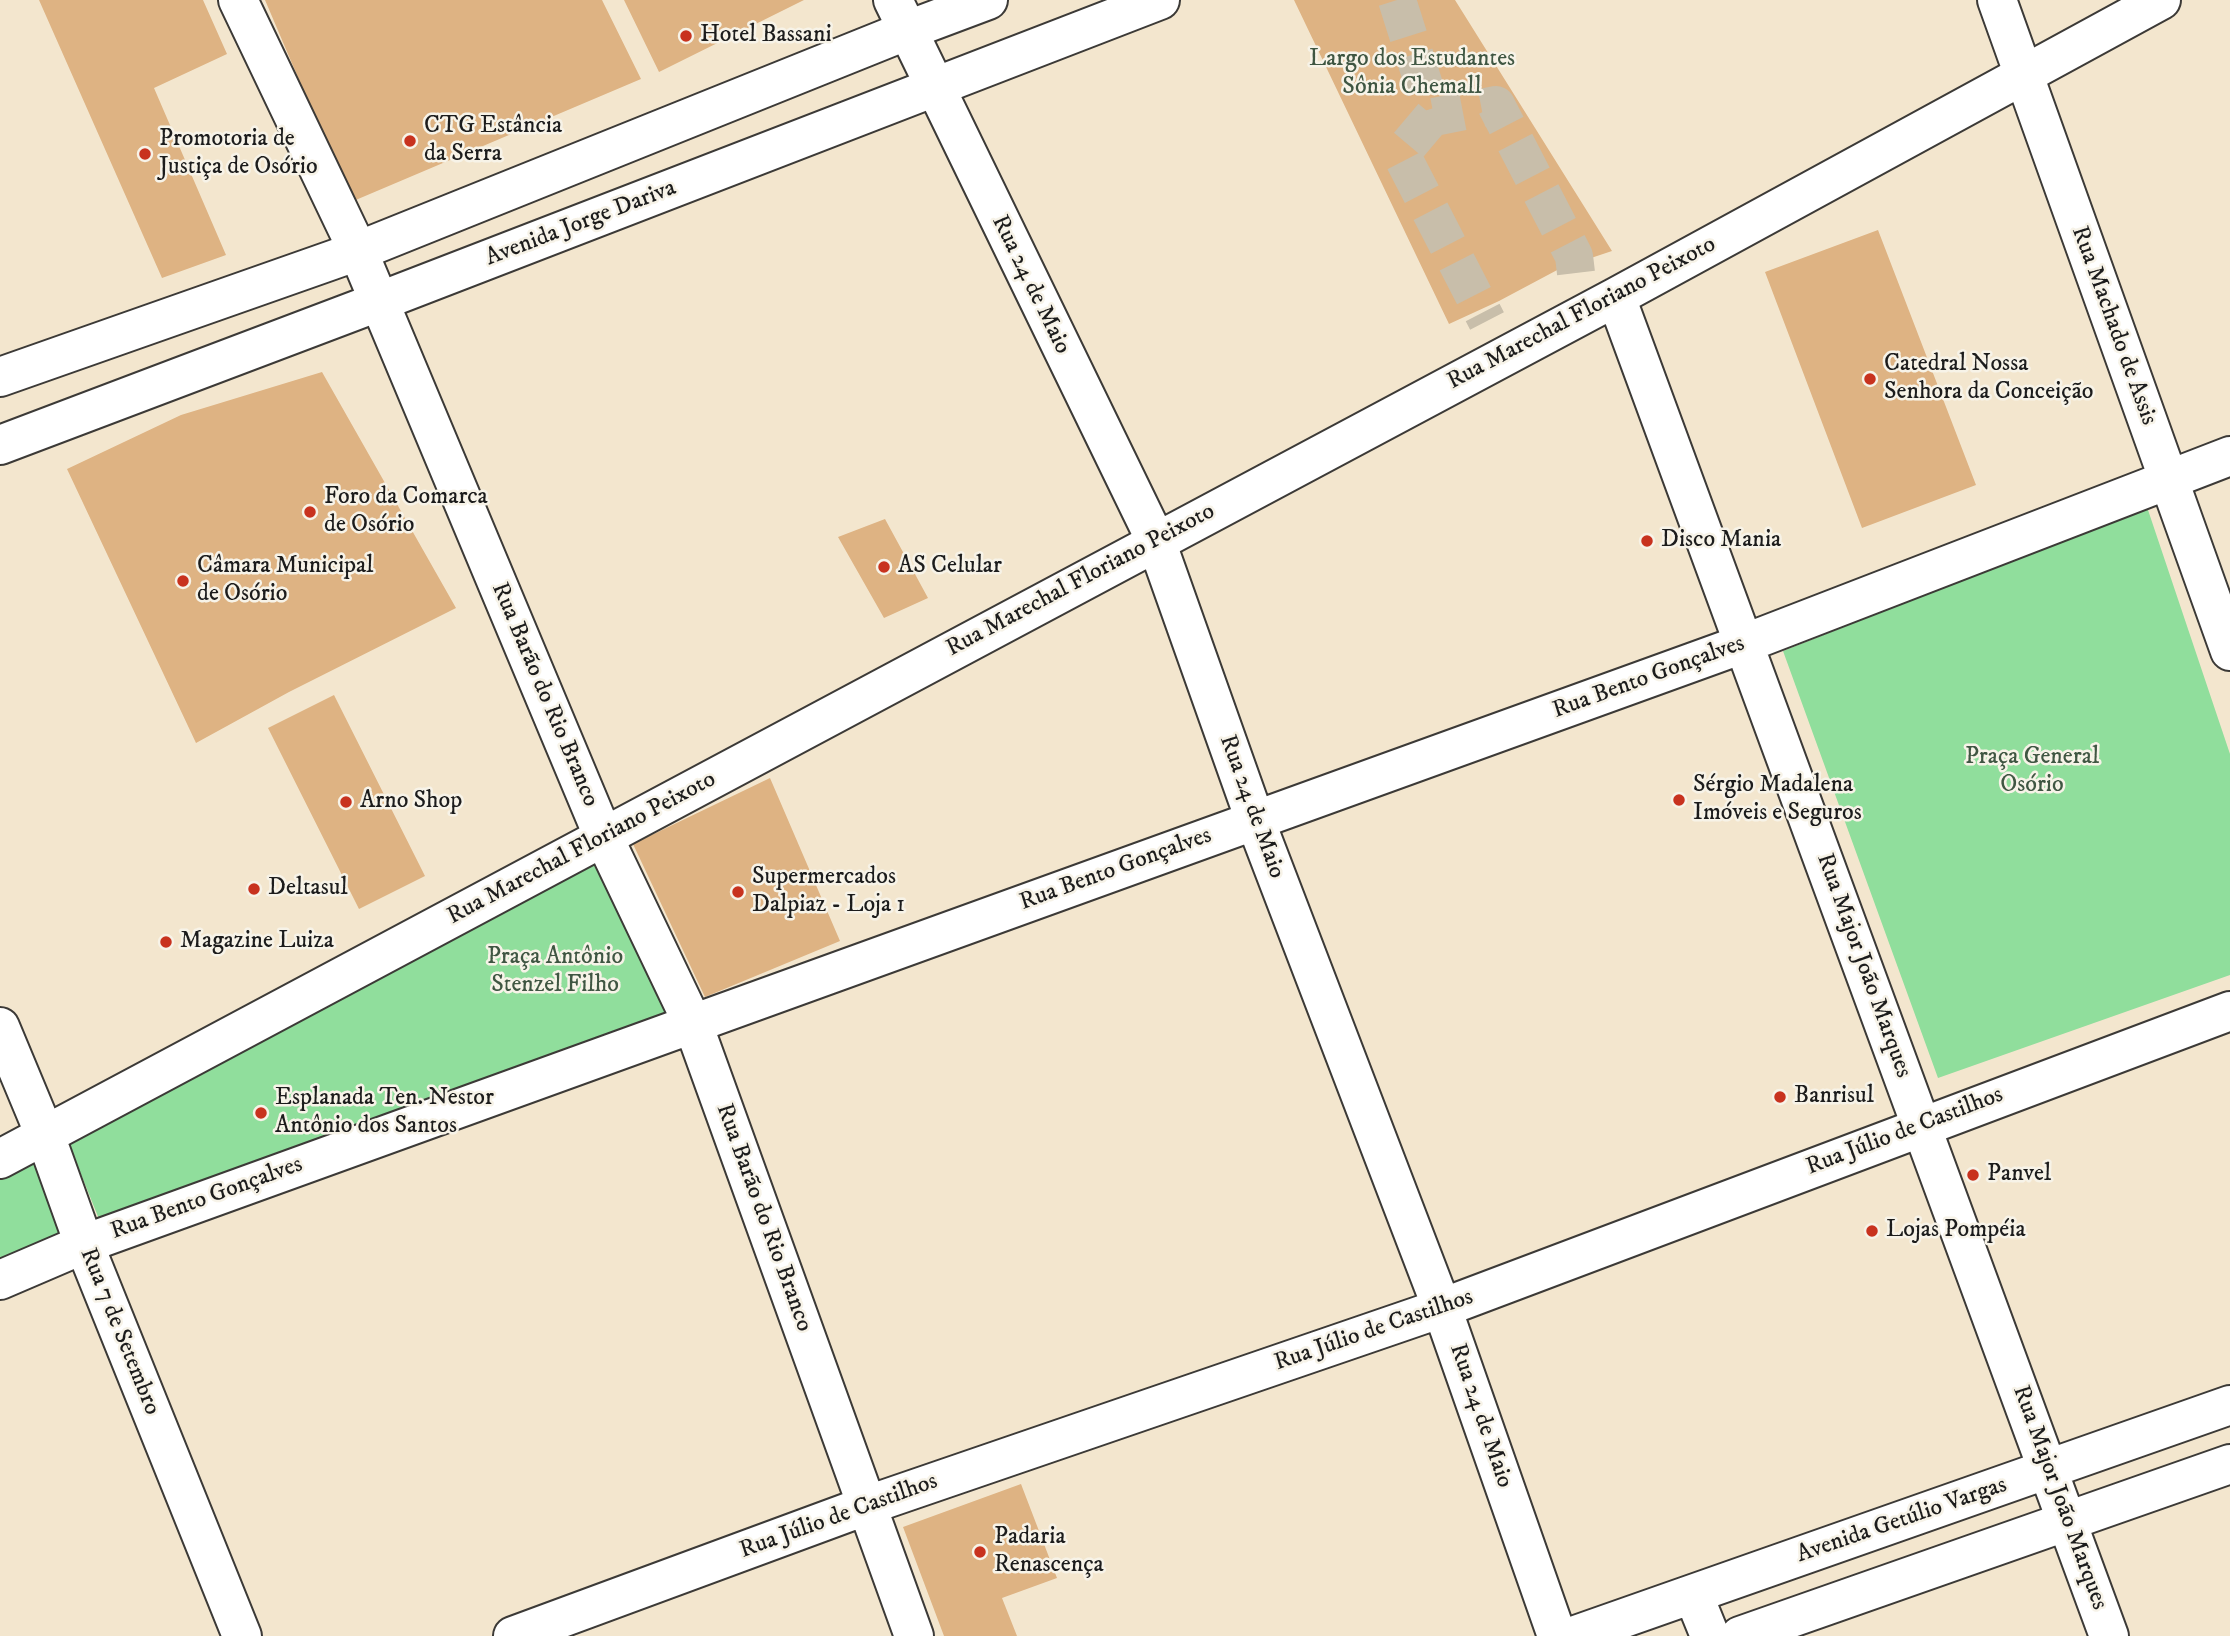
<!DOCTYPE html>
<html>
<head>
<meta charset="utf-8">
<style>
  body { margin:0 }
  canvas { display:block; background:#f3e6ce }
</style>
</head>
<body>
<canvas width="2230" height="1636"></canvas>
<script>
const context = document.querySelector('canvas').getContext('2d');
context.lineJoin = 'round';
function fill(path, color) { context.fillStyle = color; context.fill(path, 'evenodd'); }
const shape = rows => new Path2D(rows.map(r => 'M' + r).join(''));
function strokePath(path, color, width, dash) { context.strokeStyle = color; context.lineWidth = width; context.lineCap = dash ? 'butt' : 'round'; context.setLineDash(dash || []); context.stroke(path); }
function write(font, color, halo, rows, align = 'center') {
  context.font = font + ' "IM FELL DW Pica",serif'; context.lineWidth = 5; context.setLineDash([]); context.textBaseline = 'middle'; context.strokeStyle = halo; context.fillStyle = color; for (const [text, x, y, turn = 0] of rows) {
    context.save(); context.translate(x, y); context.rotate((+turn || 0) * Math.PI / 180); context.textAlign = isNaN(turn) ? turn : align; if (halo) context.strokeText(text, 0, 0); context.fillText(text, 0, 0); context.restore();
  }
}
fill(shape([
  [2147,507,2230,754,2230,975,1938,1078,1783,651],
  [595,857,671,1015,101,1224,68,1142],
  [37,1150,70,1241,0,1271,0,1170]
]), '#90de9c');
fill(shape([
  [39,0,203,0,227,54,154,88,226,255,162,278],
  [265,0,602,0,641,79,351,202],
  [624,0,804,0,659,72],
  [1294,0,1455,0,1612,251,1561,268,1499,301,1449,324],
  [1878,230,1976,485,1862,528,1765,272],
  [322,372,456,608,289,692,196,743,67,469,181,415],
  [885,519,928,598,884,618,838,537],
  [334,695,425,876,359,909,268,728],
  [770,778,840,941,705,997,633,844],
  [1021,1484,1057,1578,1002,1598,1017,1636,944,1636,903,1527]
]), '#deb383');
strokePath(shape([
  [1397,0,1434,117,1496,105,1574,256,1576,273],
  [1433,116,1401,154,1487,321]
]), '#c8beaa', 38, [38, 19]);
const street = shape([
  [238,0,358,251,604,838,693,1024,914,1636],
  [893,0,1156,541,1255,820,1442,1308,1557,1636],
  [0,1280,84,1244,1743,644],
  [513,1636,868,1505,1442,1308,2230,1011]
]);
const secondary = shape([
  [1997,0,2230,651],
  [1616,297,2109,1636],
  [0,377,358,251,908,30,988,0],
  [0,445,378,302,1160,0],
  [1743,644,2230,456],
  [0,1027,45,1135,84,1244,242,1636],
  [0,1159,1616,297,2161,0],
  [1693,1594,1710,1636],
  [1573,1636,2230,1405],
  [1740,1636,2230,1464]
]);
strokePath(street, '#3c3a37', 42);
strokePath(secondary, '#3c3a37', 42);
strokePath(street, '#fff', 38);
strokePath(secondary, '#fff', 38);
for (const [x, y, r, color] of [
  [686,36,7,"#c8321e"],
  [410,141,7,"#c8321e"],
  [145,154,7,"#c8321e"],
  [1870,379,7,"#c8321e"],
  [310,512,7,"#c8321e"],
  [1647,541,7,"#c8321e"],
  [884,567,7,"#c8321e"],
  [183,581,7,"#c8321e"],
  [1679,800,7,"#c8321e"],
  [346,802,7,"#c8321e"],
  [254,889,7,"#c8321e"],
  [738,892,7,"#c8321e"],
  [166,942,7,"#c8321e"],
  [1780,1097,7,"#c8321e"],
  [261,1113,7,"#c8321e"],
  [1973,1175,7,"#c8321e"],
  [1872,1231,7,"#c8321e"],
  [980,1552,7,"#c8321e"]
]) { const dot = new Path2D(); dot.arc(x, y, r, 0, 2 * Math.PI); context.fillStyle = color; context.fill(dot); strokePath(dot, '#f7f3e8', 2.5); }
write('24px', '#1c1c1c', '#f7f3e8', [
  ["Hotel Bassani",700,36],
  ["CTG Estância",424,127],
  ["da Serra",424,155],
  ["Promotoria de",159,140],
  ["Justiça de Osório",159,168],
  ["Catedral Nossa",1884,365],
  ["Senhora da Conceição",1884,393],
  ["Foro da Comarca",324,498],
  ["de Osório",324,526],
  ["Disco Mania",1661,541],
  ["Câmara Municipal",197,567],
  ["de Osório",197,595],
  ["AS Celular",898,567],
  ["Sérgio Madalena",1693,786],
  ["Imóveis e Seguros",1693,814],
  ["Arno Shop",360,802],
  ["Supermercados",752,878],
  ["Dalpiaz - Loja 1",752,906],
  ["Deltasul",268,889],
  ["Magazine Luiza",180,942],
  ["Banrisul",1794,1097],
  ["Esplanada Ten. Nestor",275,1099],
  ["Antônio dos Santos",275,1127],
  ["Panvel",1987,1175],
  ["Lojas Pompéia",1886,1231],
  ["Padaria",994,1538],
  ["Renascença",994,1566]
], 'left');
write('24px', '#3f5642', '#f7f3e8', [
  ["Largo dos Estudantes",1412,60],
  ["Sônia Chemall",1412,88],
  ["Praça General",2032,758],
  ["Osório",2032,786],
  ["Praça Antônio",555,958],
  ["Stenzel Filho",555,986]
]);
write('24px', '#1c1c1c', '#f7f3e8', [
  ["Avenida Jorge Dariva",581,224,-21],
  ["Rua 24 de Maio",1030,285,64],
  ["Rua Marechal Floriano Peixoto",1582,314,-28],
  ["Rua Machado de Assis",2113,326,70],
  ["Rua Marechal Floriano Peixoto",1081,581,-28],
  ["Rua Bento Gonçalves",1649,678,-20],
  ["Rua Barão do Rio Branco",544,695,67],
  ["Rua 24 de Maio",1251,807,70],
  ["Rua Marechal Floriano Peixoto",582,849,-28],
  ["Rua Bento Gonçalves",1116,870,-20],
  ["Rua Major João Marques",1863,966,70],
  ["Rua Júlio de Castilhos",1905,1132,-21],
  ["Rua Bento Gonçalves",207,1199,-20],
  ["Rua Barão do Rio Branco",763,1218,70],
  ["Rua Júlio de Castilhos",1374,1331,-19],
  ["Rua 7 de Setembro",119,1332,68],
  ["Rua 24 de Maio",1480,1416,71],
  ["Rua Major João Marques",2059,1498,70],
  ["Rua Júlio de Castilhos",839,1517,-20],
  ["Avenida Getúlio Vargas",1902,1521,-19]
]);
</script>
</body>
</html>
